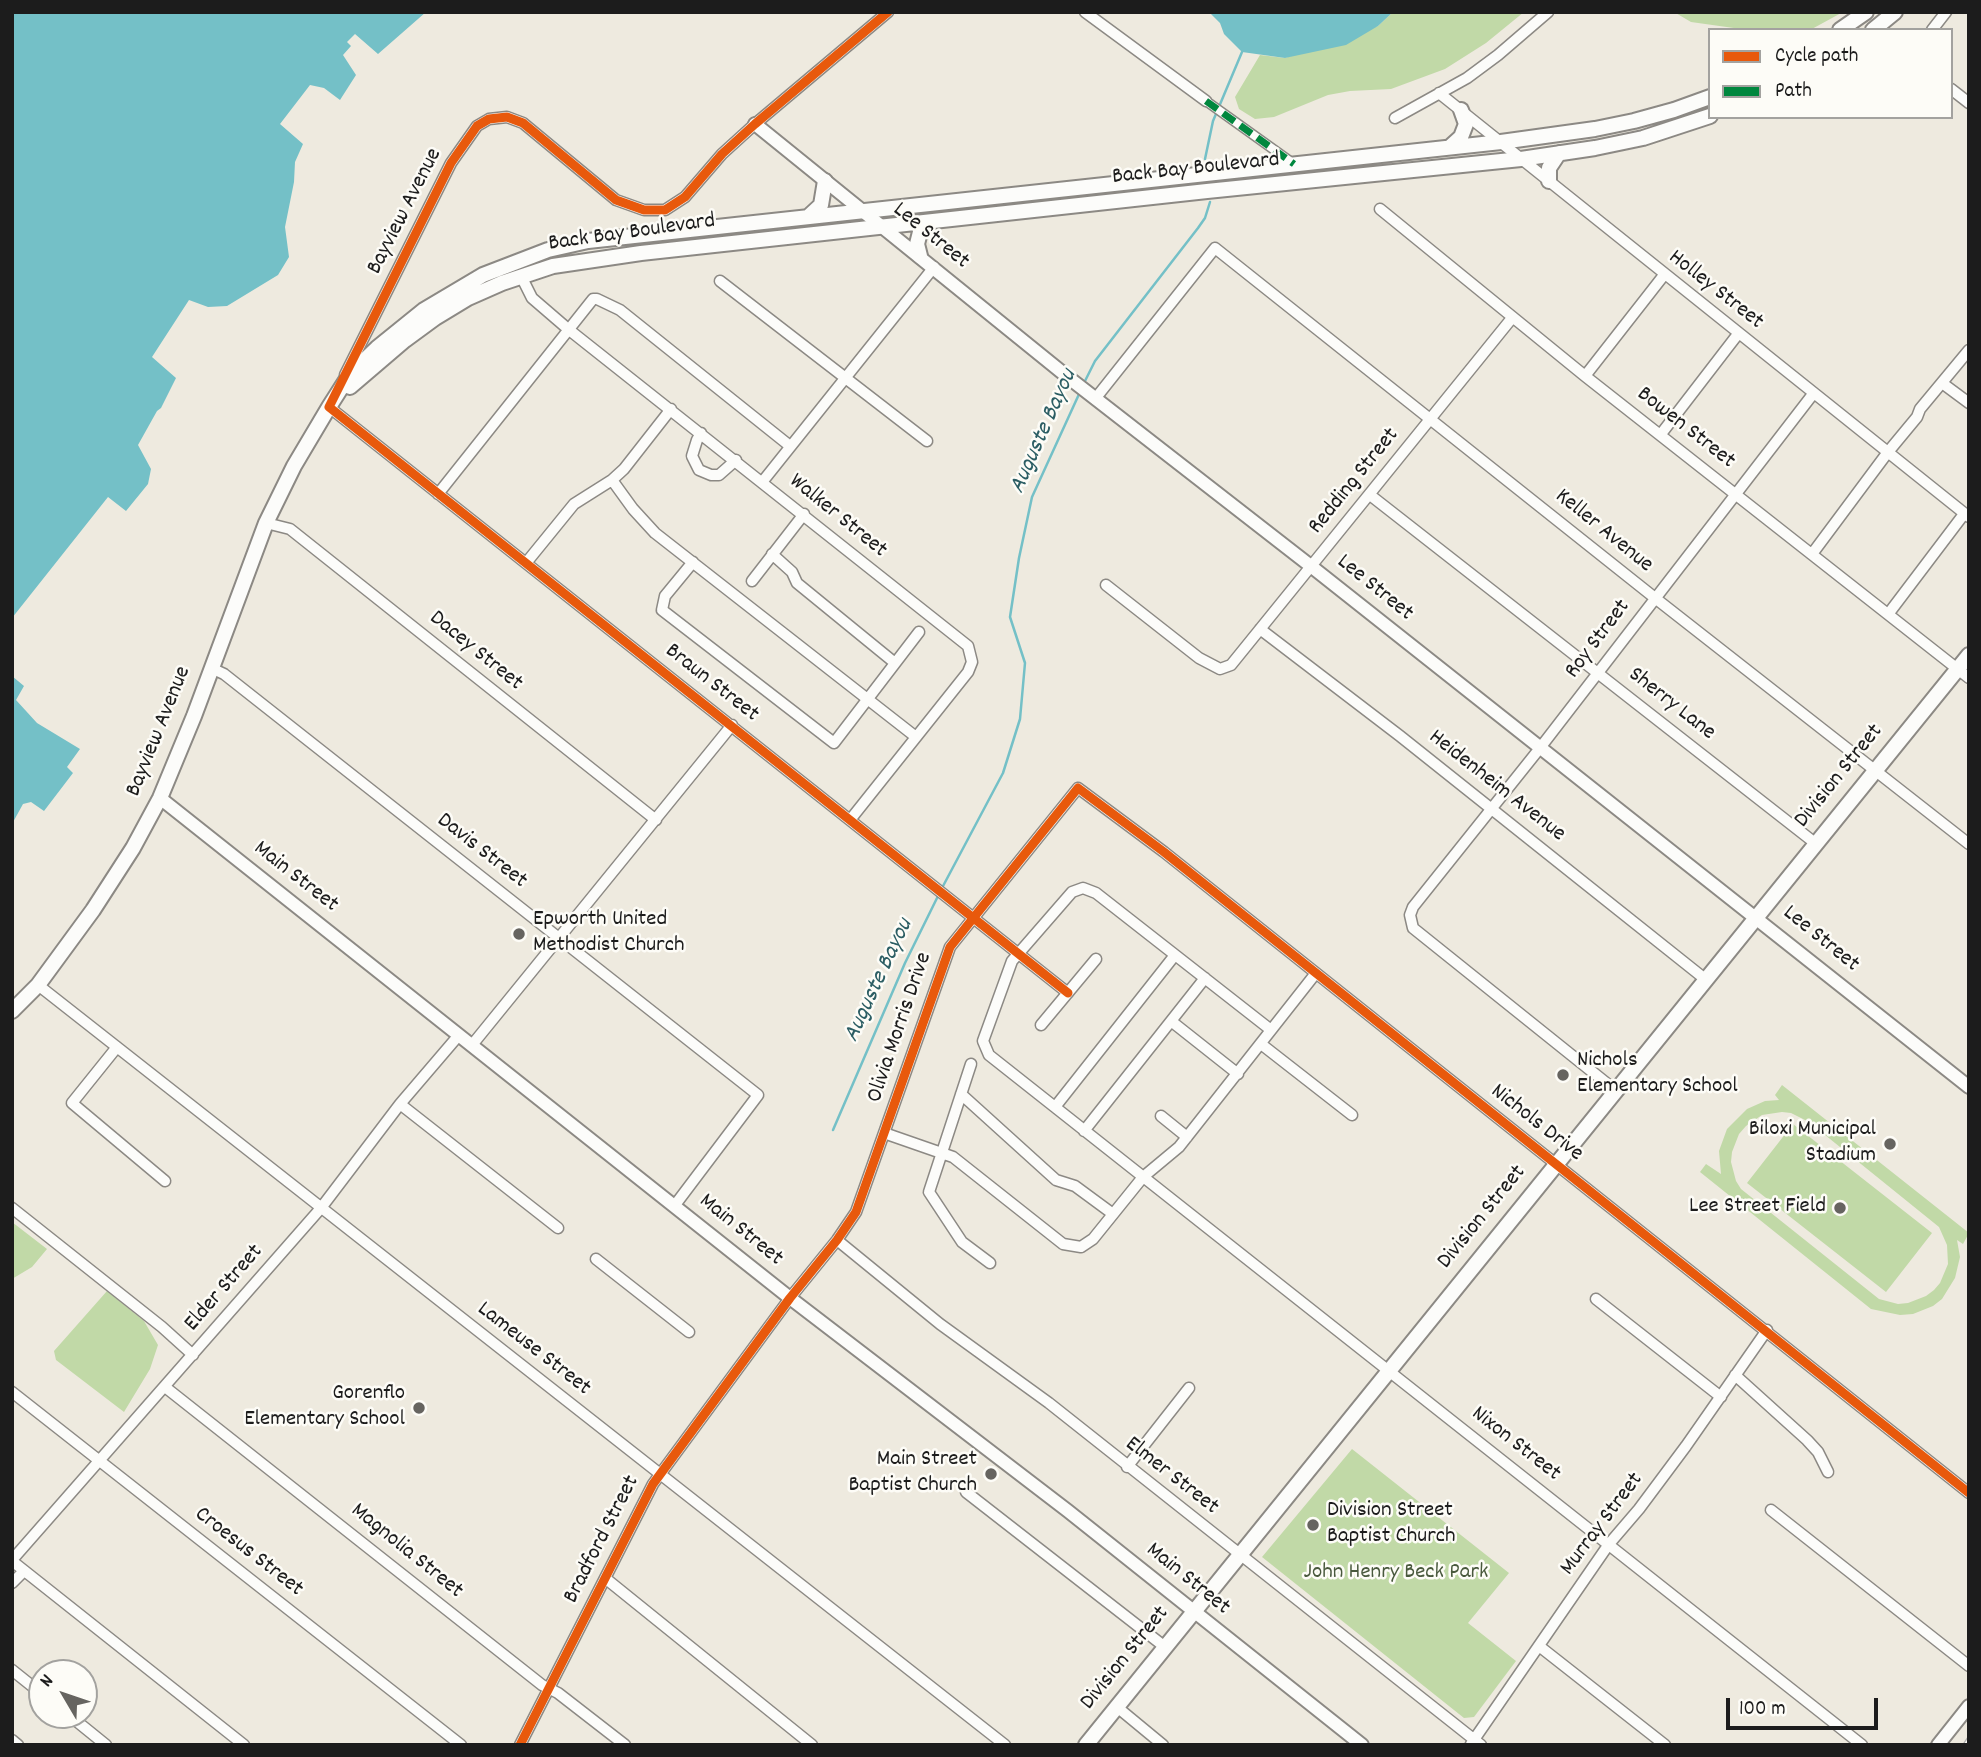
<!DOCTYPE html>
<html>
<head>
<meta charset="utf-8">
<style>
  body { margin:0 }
  #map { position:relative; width:1981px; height:1757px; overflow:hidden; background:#eeeadf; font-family:Dekko,sans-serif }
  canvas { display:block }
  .frame { position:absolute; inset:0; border:14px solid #1c1c1c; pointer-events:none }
  .legend { position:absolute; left:1708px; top:28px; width:245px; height:91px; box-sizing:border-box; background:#fdfcf7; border:2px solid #a3a29f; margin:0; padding:9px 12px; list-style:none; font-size:21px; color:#1c1c1c }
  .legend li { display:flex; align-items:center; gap:14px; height:35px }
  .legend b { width:35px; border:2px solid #a3a29f }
  .north { position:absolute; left:28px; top:1659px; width:70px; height:70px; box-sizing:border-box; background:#fdfcf7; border:2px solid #a3a29f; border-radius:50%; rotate:309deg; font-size:19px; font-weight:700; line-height:28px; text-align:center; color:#1c1c1c }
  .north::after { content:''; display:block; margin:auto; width:24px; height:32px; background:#666460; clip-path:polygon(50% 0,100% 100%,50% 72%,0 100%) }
  .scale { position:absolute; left:1726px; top:1698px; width:152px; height:32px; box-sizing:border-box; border:4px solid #1c1c1c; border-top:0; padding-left:9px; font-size:21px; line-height:24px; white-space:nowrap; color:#1c1c1c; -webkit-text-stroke:5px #fdfcf7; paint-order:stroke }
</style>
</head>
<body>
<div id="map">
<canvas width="1981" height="1757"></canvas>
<div class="frame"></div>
<ul class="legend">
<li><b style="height:9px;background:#e8590c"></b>Cycle path</li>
<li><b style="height:9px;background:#00873e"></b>Path</li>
</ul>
<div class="north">N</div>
<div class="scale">100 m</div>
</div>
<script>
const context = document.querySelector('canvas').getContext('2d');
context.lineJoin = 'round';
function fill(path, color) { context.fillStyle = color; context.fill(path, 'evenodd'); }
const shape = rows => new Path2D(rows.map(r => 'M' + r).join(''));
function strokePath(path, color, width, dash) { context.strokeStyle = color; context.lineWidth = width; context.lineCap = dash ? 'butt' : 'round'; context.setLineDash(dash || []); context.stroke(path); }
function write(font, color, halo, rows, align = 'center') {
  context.font = font + ' Dekko,sans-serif'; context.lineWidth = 5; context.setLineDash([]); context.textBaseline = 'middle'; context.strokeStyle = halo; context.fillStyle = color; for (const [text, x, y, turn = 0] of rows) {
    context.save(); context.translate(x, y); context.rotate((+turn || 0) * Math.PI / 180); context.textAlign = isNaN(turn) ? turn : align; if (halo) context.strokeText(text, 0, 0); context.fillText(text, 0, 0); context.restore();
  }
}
fill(shape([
  [1393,12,1524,12,1486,43,1445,69,1391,89,1350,91,1328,95,1274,117,1255,119,1239,109,1235,97,1260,55,1285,58,1378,26],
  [1674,12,1843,12,1810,30,1748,30,1691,22],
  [1782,1085,1969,1233,1963,1244,1957,1240,1960,1257,1955,1278,1942,1299,1933,1306,1913,1314,1900,1315,1871,1309,1700,1172,1706,1164,1721,1174,1719,1151,1727,1129,1747,1109,1765,1101,1779,1100,1775,1095],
  [1782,1112,1791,1113,1809,1122,1939,1227,1947,1245,1948,1264,1940,1283,1934,1290,1926,1296,1908,1303,1898,1304,1879,1299,1741,1189,1736,1181,1731,1162,1732,1152,1739,1134,1746,1126,1762,1115],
  [1793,1124,1932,1233,1886,1292,1747,1183],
  [12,1222,47,1249,32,1267,12,1279],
  [107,1291,144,1321,158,1345,150,1369,124,1412,56,1360,54,1351],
  [1352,1449,1509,1573,1468,1623,1516,1661,1474,1717,1464,1718,1262,1557]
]), '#c1d9a7');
fill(shape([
  [12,12,426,12,378,54,355,34,347,42,351,46,343,55,356,75,340,100,324,88,310,85,280,124,303,144,295,162,294,182,285,227,289,257,278,275,227,306,208,307,189,300,152,357,176,378,161,408,157,411,138,445,151,469,148,484,126,511,108,497,12,618],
  [1209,12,1393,12,1378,26,1346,45,1285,58,1242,52,1224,34,1220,23],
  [12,676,24,686,16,700,37,723,80,749,67,767,73,773,44,811,31,802,23,804,12,824]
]), '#74c0c7');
strokePath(shape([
  [1205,159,1213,121,1242,52],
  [1084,383,1095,361,1198,228,1205,218,1210,202],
  [942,888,1003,773,1020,719,1025,663,1010,617,1019,558,1032,497,1080,392],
  [833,1130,905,963,939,894]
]), '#74c0c7', 2.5);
const pedestrian = shape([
  [1206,101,1294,164]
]);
const minor = shape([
  [1085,12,1206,101],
  [1932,30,1946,12],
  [1951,89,1969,103],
  [1439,93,1969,517],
  [1395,118,1467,78,1498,55,1548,12],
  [1380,209,1585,376,1969,678],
  [521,276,532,298,568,329,968,646,972,662,968,672,850,820],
  [720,281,927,441],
  [345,375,451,163,477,126,489,119,507,117,523,123,616,200,644,210,665,210,685,197,722,154,755,124,888,12],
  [1585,376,1664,275],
  [1942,383,1969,403],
  [1095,399,1215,248,1655,598,1969,844],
  [330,404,329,407,1068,993],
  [701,433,697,440,692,456,699,470,711,475,719,475,736,460],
  [1661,434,1738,334],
  [612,480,633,509,655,533,916,737],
  [763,481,934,267],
  [438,494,593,299,597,299,620,310,790,446],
  [1370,495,1815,843],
  [266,523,290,529,656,820],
  [772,554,792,572,797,583,895,663],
  [1812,554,1888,452,1917,417,1920,409,1969,350],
  [693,562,665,596,662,610,834,743,919,632],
  [526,563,574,504,612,480,624,469,671,409],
  [752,581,804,514],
  [1106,585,1199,658,1220,669,1231,665,1512,318],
  [1889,613,1964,514],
  [1260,629,1400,736,1705,979],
  [211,668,224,674,758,1095,675,1205],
  [38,985,1005,1745],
  [1171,1021,1238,1074],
  [1041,1025,1096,959],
  [1271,1030,1096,893,1083,888,1072,892,1012,961,983,1041,989,1055,1862,1745],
  [1261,1044,1352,1115],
  [472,1045,732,725],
  [117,1047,72,1103,165,1181],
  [971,1064,929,1192,962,1242,990,1263],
  [1615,1090,1413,928,1410,915,1413,907,1540,748,1813,394],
  [961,1094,1056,1180,1075,1186,1113,1214],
  [400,1104,558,1228],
  [1055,1107,1175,955],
  [1161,1116,1187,1137],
  [1084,1131,1205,978],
  [884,1133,953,1157,1063,1244,1081,1247,1093,1239,1143,1177,1179,1147,1316,973],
  [12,1208,162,1327,193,1355],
  [837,1240,940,1324,1049,1403,1481,1745],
  [596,1259,689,1332],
  [1596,1299,1721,1397],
  [1735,1375,1807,1440,1818,1452,1828,1472],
  [165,1387,542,1685,558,1693,625,1745],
  [12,1392,461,1745],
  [1127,1467,1189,1388],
  [966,1492,1165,1647],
  [1771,1510,1969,1666],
  [12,1560,321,1208,400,1104,459,1035],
  [12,1561,244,1745],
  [605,1578,812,1745],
  [12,1583,24,1571],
  [1539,1646,1665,1745],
  [12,1670,42,1694],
  [1117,1707,1163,1745],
  [69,1715,106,1745],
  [12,1740,18,1745],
  [1471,1744,1609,1544,1639,1509,1686,1446,1767,1330],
  [520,1745,653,1484,790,1298,837,1240,856,1212,950,947,1078,788,1164,852,1969,1493]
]);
const tertiary = shape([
  [755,124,1069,378,1312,567,1969,1087],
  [160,798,790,1298,1068,1511,1362,1745],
  [1938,1745,1969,1706]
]);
const secondary = shape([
  [1840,30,1866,12],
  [1873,30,1895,12],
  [1450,147,1461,137,1466,124,1461,110],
  [1549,181,1549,168,1559,153],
  [808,217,821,205,825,181],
  [920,256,917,244,920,232,929,222],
  [350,387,405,340,435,318,468,298,502,283,553,266,641,253,1207,191,1521,159,1595,148,1643,138,1710,116],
  [12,1011,38,985,93,910,133,848,160,798,194,716,266,523,294,466,329,407,350,374,377,348,424,310,483,275,548,250,588,241,1501,142,1595,129,1634,121,1674,110,1710,97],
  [1086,1745,1969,655]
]);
strokePath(pedestrian, '#8c8984', 11);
strokePath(minor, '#8c8984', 13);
strokePath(tertiary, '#8c8984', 16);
strokePath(secondary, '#8c8984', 18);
strokePath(pedestrian, '#fcfcfa', 8);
strokePath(minor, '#fcfcfa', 10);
strokePath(tertiary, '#fcfcfa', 12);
strokePath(secondary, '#fcfcfa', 14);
const rail = shape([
  [1965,1745,1969,1739]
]);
strokePath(rail, '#afaead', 5);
strokePath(rail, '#fdfcf7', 2.5, [8]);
strokePath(shape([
  [1206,101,1294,164]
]), '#00873e', 7, [14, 7]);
strokePath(shape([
  [888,12,755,124,722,154,685,197,665,210,644,210,616,200,523,123,507,117,489,119,477,126,451,163,329,407,1068,993],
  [520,1745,653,1484,790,1298,837,1240,856,1212,950,947,1078,788,1164,852,1969,1493]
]), '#e8590c', 9);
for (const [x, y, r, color] of [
  [519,934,7,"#666460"],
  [1563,1075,7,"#666460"],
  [1890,1144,7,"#666460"],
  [1840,1208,7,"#666460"],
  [419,1408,7,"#666460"],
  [991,1474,7,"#666460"],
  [1313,1525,7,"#666460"]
]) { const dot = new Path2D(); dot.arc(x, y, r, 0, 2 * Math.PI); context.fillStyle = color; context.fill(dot); strokePath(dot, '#fdfcf7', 2.5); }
write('23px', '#1c1c1c', '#fdfcf7', [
  ["Back Bay Boulevard",1196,170,-6],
  ["Bayview Avenue",406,212,-63],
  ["Back Bay Boulevard",632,234,-8],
  ["Lee Street",930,237,39],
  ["Holley Street",1715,291,38],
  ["Bowen Street",1685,429,38],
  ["Redding Street",1355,482,-51],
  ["Walker Street",837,517,39],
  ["Keller Avenue",1603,532,39],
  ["Lee Street",1374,589,39],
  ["Roy Street",1599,640,-53],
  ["Dacey Street",475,652,39],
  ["Braun Street",711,684,38],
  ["Sherry Lane",1671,705,38],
  ["Bayview Avenue",160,732,-68],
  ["Division Street",1840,777,-51],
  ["Heidenheim Avenue",1496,787,38],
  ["Davis Street",481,852,38],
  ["Main Street",295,878,38],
  ["Lee Street",1820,940,39],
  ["Olivia Morris Drive",901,1028,-71],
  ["Nichols Drive",1536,1124,38],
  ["Division Street",1483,1218,-51],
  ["Main Street",740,1231,39],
  ["Elder Street",225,1289,-49],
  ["Lameuse Street",533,1350,38],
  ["Nixon Street",1515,1445,38],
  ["Elmer Street",1171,1477,38],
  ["Murray Street",1603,1525,-53],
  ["Bradford Street",603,1540,-63],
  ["Magnolia Street",406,1552,39],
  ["Croesus Street",248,1553,38],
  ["Main Street",1187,1580,39],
  ["Division Street",1126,1659,-51]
]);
write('23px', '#1c1c1c', '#fdfcf7', [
  ["Epworth United",533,921,"left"],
  ["Methodist Church",533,947,"left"],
  ["Nichols",1577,1062,"left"],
  ["Elementary School",1577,1088,"left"],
  ["Biloxi Municipal",1876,1131],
  ["Stadium",1876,1157],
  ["Lee Street Field",1826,1208],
  ["Gorenflo",405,1395],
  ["Elementary School",405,1421],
  ["Main Street",977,1461],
  ["Baptist Church",977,1487],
  ["Division Street",1327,1512,"left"],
  ["Baptist Church",1327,1538,"left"]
], 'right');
write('23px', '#49593d', '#fdfcf7', [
  ["John Henry Beck Park",1396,1574]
]);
write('italic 24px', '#2c5e64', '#fdfcf7', [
  ["Auguste Bayou",1045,432,-66],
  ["Auguste Bayou",880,981,-65]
]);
</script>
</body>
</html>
